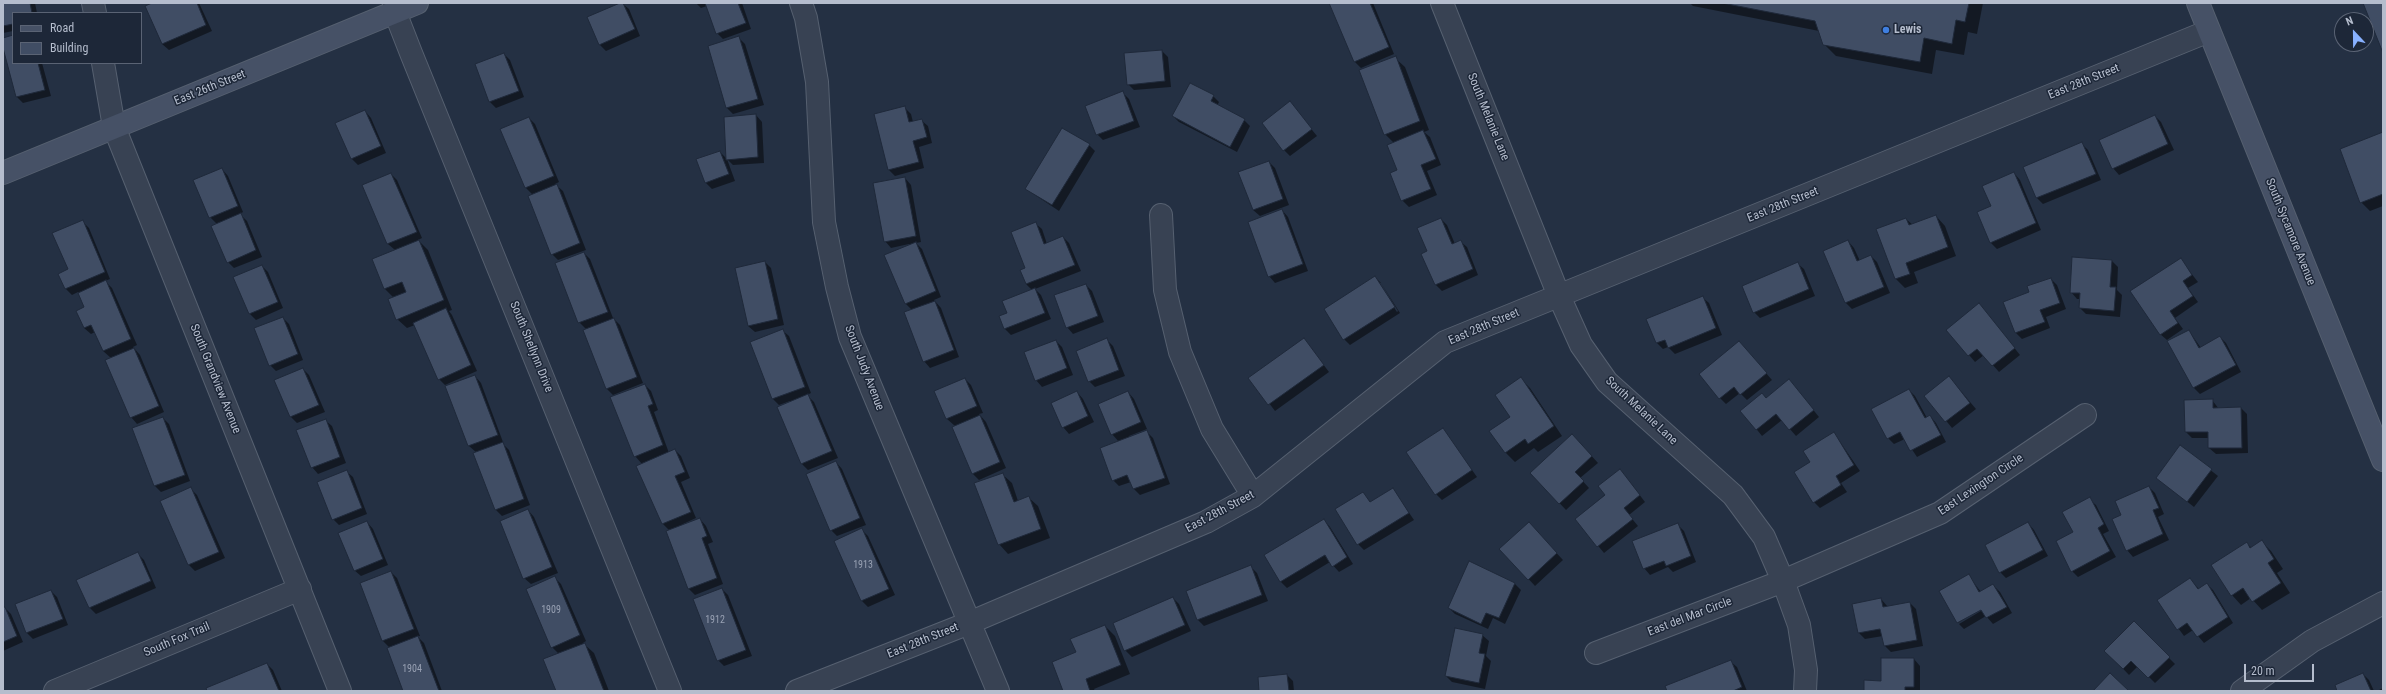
<!DOCTYPE html>
<html>
<head>
<meta charset="utf-8">
<style>
  body { margin:0 }
  #map { position:relative; width:2386px; height:694px; overflow:hidden; background:#243043; font-family:"Roboto Condensed",sans-serif }
  canvas { display:block }
  .frame { position:absolute; inset:0; border:4px solid #b5bdcd; pointer-events:none }
  .legend { position:absolute; left:12px; top:12px; width:130px; height:52px; box-sizing:border-box; background:#1d2738; border:1px solid #5a6374; margin:0; padding:5px 7px; list-style:none; font-size:12px; color:#b5bdcd }
  .legend li { display:flex; align-items:center; gap:8px; height:20px }
  .legend b { width:20px; border:1px solid #5a6374 }
  .north { position:absolute; left:2334px; top:12px; width:40px; height:40px; box-sizing:border-box; background:#1d2738; border:1px solid #5a6374; border-radius:50%; rotate:338deg; font-size:11px; font-weight:700; line-height:16px; text-align:center; color:#b5bdcd }
  .north::after { content:''; display:block; margin:auto; width:14px; height:18px; background:#88b1ff; clip-path:polygon(50% 0,100% 100%,50% 72%,0 100%) }
  .scale { position:absolute; left:2244px; top:664px; width:70px; height:18px; box-sizing:border-box; border:2px solid #b5bdcd; border-top:0; padding-left:5px; font-size:12px; line-height:14px; white-space:nowrap; color:#b5bdcd; -webkit-text-stroke:3px #1d2738; paint-order:stroke }
</style>
</head>
<body>
<div id="map">
<canvas width="2386" height="694"></canvas>
<div class="frame"></div>
<ul class="legend">
<li><b style="height:5px;background:#465166"></b>Road</li>
<li><b style="height:11px;background:#404d64"></b>Building</li>
</ul>
<div class="north">N</div>
<div class="scale">20 m</div>
</div>
<script>
const context = document.querySelector('canvas').getContext('2d');
context.lineJoin = 'round';
function fill(path, color) { context.fillStyle = color; context.fill(path, 'evenodd'); }
const shape = rows => new Path2D(rows.map(r => 'M' + r).join(''));
function strokePath(path, color, width, dash) { context.strokeStyle = color; context.lineWidth = width; context.lineCap = dash ? 'butt' : 'round'; context.setLineDash(dash || []); context.stroke(path); }
function write(font, color, halo, rows, align = 'center') {
  context.font = font + ' "Roboto Condensed",sans-serif'; context.lineWidth = 3; context.setLineDash([]); context.textBaseline = 'middle'; context.strokeStyle = halo; context.fillStyle = color; for (const [text, x, y, turn = 0] of rows) {
    context.save(); context.translate(x, y); context.rotate((+turn || 0) * Math.PI / 180); context.textAlign = isNaN(turn) ? turn : align; if (halo) context.strokeText(text, 0, 0); context.fillText(text, 0, 0); context.restore();
  }
}
fill(shape([
  [3,3,35,3,37,13,13,13,13,31,3,33],
  [155,3,199,3,212,31,169,50,162,44,146,7],
  [622,3,629,9,640,36,606,51,600,45],
  [696,3,742,3,751,29,723,39,717,33,707,6,701,8],
  [1330,3,1373,3,1394,54,1361,68,1355,62],
  [1690,3,1983,3,1977,34,1968,32,1964,55,1936,50,1932,74,1836,56,1824,44,1819,31,1693,6],
  [13,36,13,63,42,63,51,96,23,103,17,97,3,44,3,39],
  [739,38,745,44,764,105,733,114,727,108,709,47],
  [1162,51,1168,57,1171,87,1134,90,1128,84],
  [504,54,510,60,524,97,496,108,490,102],
  [1395,58,1405,67,1429,130,1424,132,1430,137,1441,165,1427,171,1437,195,1409,207,1402,200,1394,143,1385,134],
  [1123,93,1129,99,1140,127,1103,140,1097,134],
  [1213,96,1219,102,1217,106,1244,120,1250,126,1237,152,1179,122,1173,116],
  [1290,103,1317,136,1290,156,1284,150],
  [904,107,911,114,913,122,921,120,928,126,932,143,919,147,924,168,895,176,889,170],
  [365,111,371,118,386,153,358,165,351,158],
  [756,115,762,122,764,163,733,165,727,159,735,181,712,189,706,183,720,152,727,159],
  [2155,116,2161,122,2174,150,2119,175,2113,168],
  [529,118,535,124,559,182,555,184,563,191,586,250,558,260,552,254,533,195,526,188,502,130],
  [2383,133,2383,206,2370,211,2361,202],
  [2082,144,2088,150,2101,180,2043,204,2037,198,2024,168],
  [1089,145,1095,151,1059,211,1026,189],
  [1269,162,1275,168,1289,205,1260,216,1253,210],
  [222,169,228,176,243,212,240,214,247,221,262,257,234,268,228,262,217,224,210,217],
  [2014,173,2020,180,2041,230,1997,249,1991,243,1993,207],
  [391,174,397,180,422,238,418,240,428,250,452,310,449,311,452,315,477,371,445,385,439,379,415,325,407,328,397,319,394,298,385,289,373,259,395,250,388,244,363,186],
  [905,178,911,185,921,242,916,243,922,249,941,297,934,300,941,308,959,357,930,368,924,361,912,310,905,303,909,244,891,248,885,241],
  [1282,210,1288,217,1308,271,1275,283,1269,276],
  [1936,216,1945,226,1956,256,1914,272,1918,283,1905,288,1896,279,1877,230,1906,219,1913,225],
  [1441,219,1447,225,1455,244,1460,241,1467,247,1478,275,1442,291,1435,284,1429,252],
  [82,221,89,228,110,279,105,281,112,288,137,345,133,347,140,355,164,412,137,424,131,417,111,358,103,351,95,332,91,334,84,328,85,308,78,292,72,295,66,289,60,274,69,270],
  [1035,223,1042,229,1047,244,1063,237,1069,243,1081,271,1035,289,1041,295,1051,319,1011,335,1005,329,1001,317,1008,314,1032,290,1026,284,1021,271,1027,269],
  [1848,241,1854,248,1860,261,1871,256,1877,262,1890,293,1852,309,1845,302],
  [584,253,590,259,613,318,620,325,643,383,613,395,607,389,584,331,587,330,579,322],
  [2180,259,2198,282,2188,288,2198,302,2175,318,2183,329,2167,340,2160,334],
  [2112,261,2118,267,2117,290,2122,295,2120,317,2086,314,2080,308,2080,299,2077,299,2071,292],
  [765,262,771,268,784,325,755,332,748,326],
  [1797,263,1804,269,1815,296,1760,318,1754,312],
  [262,266,268,272,283,308,256,320,250,314],
  [1375,277,1381,283,1378,283,1397,312,1398,311,1381,283,1400,313,1350,345,1344,339],
  [2051,279,2057,285,2066,309,2046,317,2050,328,2022,339,2016,333,2030,293],
  [1086,285,1092,291,1104,322,1073,334,1067,327],
  [1702,297,1709,303,1722,335,1675,354,1668,347,1663,349,1657,343,1647,320],
  [1985,311,2020,355,1999,372,1984,355,1975,362,1948,330],
  [283,318,289,324,303,360,276,371,270,365],
  [782,330,789,336,811,393,807,395,814,402,838,458,808,470,802,464,779,408,791,403,790,401,779,405,773,399,752,342],
  [2189,331,2201,348,2220,337,2226,343,2241,372,2200,394,2194,388],
  [1304,339,1329,372,1275,411,1250,378],
  [1107,340,1113,346,1125,376,1095,387,1089,381],
  [1056,341,1062,347,1073,375,1042,387,1036,380],
  [1739,342,1772,380,1747,400,1740,393,1726,404,1720,398],
  [303,369,309,375,325,412,297,423,291,417,276,381],
  [475,376,481,383,503,442,501,442,509,450,530,505,502,516,496,510,477,453,469,446,446,387],
  [1949,377,1976,409,1952,428,1926,396],
  [965,379,971,385,983,413,979,414,986,422,1006,468,979,480,973,474,953,427,955,426,947,419,936,392],
  [1521,379,1530,388,1562,436,1538,452,1534,448,1515,462,1505,452],
  [645,385,651,391,658,410,654,412,669,453,675,450,681,456,690,478,681,482,696,518,683,524,684,525,700,519,706,526,713,542,708,544,723,584,695,595,689,589,670,531,663,524,642,464,635,456],
  [1795,387,1819,417,1796,436,1782,420,1762,436,1742,411],
  [1909,390,1915,396,1927,418,1930,416,1936,423,1946,442,1917,457,1905,439,1894,444,1888,438],
  [1077,392,1083,399,1094,422,1069,434,1063,427],
  [1128,392,1134,399,1147,429,1129,436,1130,438,1146,431,1153,438,1170,484,1140,495,1134,489,1131,482,1119,486,1113,480,1119,442,1112,434],
  [2212,400,2219,409,2241,408,2247,414,2248,453,2216,454,2209,448,2209,438,2192,438,2186,432],
  [163,418,169,424,190,481,161,492,155,486,134,429],
  [325,420,332,426,346,463,318,474,312,467],
  [1443,429,1477,477,1442,500,1436,494],
  [1834,433,1860,471,1841,483,1847,492,1820,508,1814,502,1812,463],
  [1579,442,1598,463,1580,478,1589,488,1566,510,1531,473],
  [2181,447,2218,476,2194,507,2157,478],
  [836,462,842,469,866,525,837,536,831,530],
  [346,471,353,477,367,514,339,525,333,519],
  [1002,474,1012,483,1018,501,1028,497,1038,506,1050,538,1008,554,999,544],
  [1626,477,1645,502,1629,515,1638,526,1604,553,1576,519],
  [2149,487,2155,493,2164,514,2158,517,2169,540,2133,557,2127,550,2123,516],
  [191,489,197,495,225,558,195,571,189,565,162,501],
  [1393,489,1414,520,1364,550,1358,544,1363,493,1371,503],
  [2089,499,2096,505,2109,531,2103,534,2116,557,2078,577,2072,571,2074,533],
  [528,510,534,517,558,573,531,584,524,578],
  [1324,520,1330,527,1353,564,1339,572,1330,562,1287,588,1281,582,1265,556],
  [367,522,373,529,388,565,361,576,354,570],
  [2028,523,2034,530,2048,556,2006,578,2000,572],
  [1678,525,1684,531,1696,562,1673,572,1668,567,1650,575,1644,568],
  [862,530,868,536,895,595,868,607,862,601,835,542],
  [1535,530,1563,560,1535,586,1501,549],
  [2262,542,2271,551,2283,569,2277,573,2290,593,2262,610,2251,598,2241,605,2232,595,2247,544,2252,548],
  [138,554,144,560,156,588,96,614,90,608,78,580],
  [1470,562,1515,584,1521,590,1505,624,1493,618,1488,629,1455,614,1449,608],
  [1250,566,1257,573,1268,601,1204,626,1198,620,1187,591],
  [391,572,397,578,420,636,417,636,424,643,442,691,404,691,390,648,383,641,361,584],
  [1968,575,1981,592,1993,585,2000,592,2012,613,1993,624,1986,616,1964,629,1959,624,1986,608,1985,606,1958,623,1940,592],
  [555,578,561,584,586,641,583,643,594,653,609,691,557,691,559,654,552,647],
  [2190,579,2199,589,2207,584,2213,590,2233,623,2204,643,2193,630,2184,636,2158,601],
  [722,589,728,595,752,656,724,666,718,660],
  [51,591,57,597,68,625,33,639,27,633,16,605],
  [1173,598,1179,604,1191,631,1132,657,1125,650,1114,624],
  [1881,599,1888,607,1910,603,1916,609,1923,646,1891,652,1885,646,1883,636,1865,639,1859,633],
  [5,608,11,614,23,642,3,651,3,609],
  [2134,623,2175,664,2155,683,2138,666,2129,675,2106,651],
  [1105,626,1115,636,1130,674,1094,689,1095,691,1064,691],
  [1482,635,1489,641,1486,656,1491,661,1485,689,1452,682,1446,676],
  [1882,659,1914,659,1920,666,1920,691,1865,691,1882,682],
  [1730,661,1737,667,1747,691,1668,691],
  [267,664,273,670,282,691,208,691],
  [2363,674,2369,680,2374,691,2338,691],
  [1287,675,1293,681,1294,691,1260,691],
  [2383,688,2383,691,2377,691]
]), '#0007');
const building = shape([
  [3,3,30,3,32,13,13,13,13,24,3,26,3,3],
  [152,3,197,3,206,25,162,44,145,6,152,3],
  [620,3,623,3,635,29,599,45,587,17,620,3],
  [705,3,738,3,746,23,716,34,705,3],
  [1329,3,1370,3,1389,47,1354,62,1329,3],
  [1722,3,1969,3,1965,22,1956,20,1952,44,1924,38,1920,62,1823,45,1815,21,1722,3],
  [2363,3,2383,3,2383,53,2363,3],
  [13,35,13,63,38,63,45,90,16,97,3,48,3,38,13,35],
  [739,36,758,99,726,108,708,46,739,36],
  [1162,50,1165,81,1127,85,1124,53,1162,50],
  [504,53,519,91,489,102,475,64,504,53],
  [1396,56,1420,121,1384,135,1359,70,1396,56],
  [1190,83,1214,95,1211,101,1245,119,1230,147,1172,116,1190,83],
  [1123,91,1134,121,1096,135,1085,106,1123,91],
  [1290,101,1312,129,1283,151,1262,123,1290,101],
  [905,106,909,122,922,119,927,137,913,141,919,162,888,170,874,114,905,106],
  [365,110,381,146,351,159,335,123,365,110],
  [756,114,758,157,726,160,724,117,756,114],
  [2155,115,2168,144,2112,169,2099,140,2155,115],
  [529,117,554,176,525,188,500,129,529,117],
  [1062,128,1090,144,1052,205,1025,189,1062,128],
  [1423,130,1436,159,1421,165,1431,189,1401,201,1390,173,1397,170,1387,145,1423,130],
  [2383,132,2383,194,2360,203,2340,149,2383,132],
  [2082,142,2096,174,2036,198,2023,167,2082,142],
  [720,151,729,174,705,183,696,159,720,151],
  [1269,161,1283,199,1253,210,1238,172,1269,161],
  [222,168,238,206,209,218,193,180,222,168],
  [2014,172,2036,223,1990,243,1977,212,1991,206,1982,186,2014,172],
  [391,173,417,232,387,244,362,185,391,173],
  [905,177,916,236,884,242,873,183,905,177],
  [557,184,580,243,551,255,528,196,557,184],
  [1282,209,1303,264,1268,277,1248,222,1282,209],
  [241,213,256,250,227,263,211,226,241,213],
  [1936,215,1948,247,1906,263,1910,274,1895,279,1876,229,1906,218,1909,225,1936,215],
  [1441,218,1452,244,1461,240,1473,269,1435,285,1421,254,1427,251,1417,228,1441,218],
  [83,220,105,272,65,289,58,274,68,269,52,233,83,220],
  [1036,222,1044,244,1063,236,1075,265,1026,284,1020,270,1025,268,1011,232,1036,222],
  [419,240,444,300,396,320,388,299,406,292,402,282,384,289,372,259,419,240],
  [1848,240,1857,261,1871,255,1884,287,1845,303,1823,251,1848,240],
  [916,242,936,291,905,304,884,255,916,242],
  [584,252,608,312,578,323,555,263,584,252],
  [2072,257,2112,260,2110,287,2116,287,2114,311,2079,308,2080,293,2070,293,2072,257],
  [2181,258,2192,275,2183,281,2193,296,2170,311,2178,323,2160,335,2130,291,2181,258],
  [765,261,778,319,748,326,735,268,765,261],
  [1798,262,1809,289,1753,313,1742,286,1798,262],
  [262,265,278,302,249,314,233,277,262,265],
  [1375,276,1395,307,1343,340,1324,309,1375,276],
  [2051,278,2060,303,2040,310,2045,322,2015,333,2003,302,2029,292,2027,286,2051,278],
  [106,280,131,339,103,351,91,325,84,328,76,311,84,307,78,293,106,280],
  [1086,284,1098,316,1066,328,1054,295,1086,284],
  [1035,288,1045,313,1004,329,999,316,1007,313,1002,301,1035,288],
  [1703,296,1716,328,1668,348,1665,340,1656,343,1646,319,1703,296],
  [935,301,954,350,923,362,904,312,935,301],
  [1979,303,2015,348,1992,366,1977,349,1968,356,1946,330,1979,303],
  [446,308,471,365,438,380,413,323,446,308],
  [283,317,298,354,269,366,254,328,283,317],
  [614,318,637,377,606,389,583,330,614,318],
  [783,329,805,387,772,399,750,342,783,329],
  [2189,330,2199,348,2220,336,2236,365,2193,388,2167,341,2189,330],
  [1107,338,1119,370,1088,382,1076,351,1107,338],
  [1304,338,1324,365,1268,405,1248,378,1304,338],
  [1056,340,1067,368,1035,381,1024,352,1056,340],
  [1739,341,1767,373,1740,395,1734,387,1719,399,1699,374,1739,341],
  [134,348,159,406,130,418,105,360,134,348],
  [303,368,319,405,290,417,274,380,303,368],
  [475,375,498,435,468,446,445,386,475,375],
  [1949,376,1970,403,1945,422,1924,396,1949,376],
  [1521,377,1554,426,1528,444,1525,439,1505,453,1489,431,1510,417,1495,395,1521,377],
  [965,378,977,406,946,419,934,391,965,378],
  [1789,379,1814,410,1789,430,1776,414,1756,430,1740,411,1762,393,1766,398,1789,379],
  [645,384,653,404,648,406,663,445,634,457,610,397,645,384],
  [1909,389,1925,418,1930,415,1941,435,1910,451,1900,432,1887,439,1871,409,1909,389],
  [1077,391,1088,416,1062,428,1051,403,1077,391],
  [1128,391,1141,422,1111,435,1098,404,1128,391],
  [808,394,832,451,801,464,777,407,808,394],
  [2213,399,2213,408,2241,407,2242,448,2208,448,2208,432,2185,432,2184,400,2213,399],
  [980,415,1000,462,972,474,952,427,980,415],
  [163,417,185,475,154,486,132,428,163,417],
  [326,419,340,457,311,468,296,430,326,419],
  [1443,428,1472,470,1435,495,1406,452,1443,428],
  [1147,430,1165,478,1133,489,1127,475,1112,481,1100,448,1147,430],
  [1834,432,1854,465,1836,476,1841,485,1813,503,1794,472,1810,462,1803,451,1834,432],
  [1572,434,1592,456,1575,472,1584,481,1559,504,1530,473,1572,434],
  [503,442,524,499,495,510,473,453,503,442],
  [2180,445,2212,469,2187,502,2156,478,2180,445],
  [675,449,685,472,675,476,691,512,662,524,636,466,675,449],
  [836,461,860,518,830,531,806,474,836,461],
  [1620,469,1640,495,1624,508,1633,519,1597,547,1575,519,1605,495,1598,486,1620,469],
  [347,470,362,508,332,520,317,482,347,470],
  [1003,473,1014,502,1029,496,1041,529,998,545,974,483,1003,473],
  [2149,486,2159,508,2153,510,2163,534,2126,551,2112,519,2121,515,2115,501,2149,486],
  [191,487,219,552,188,565,160,501,191,487],
  [1393,488,1409,513,1357,545,1335,509,1363,492,1370,502,1393,488],
  [2090,497,2104,524,2098,528,2110,551,2071,572,2056,541,2073,532,2062,512,2090,497],
  [528,509,552,567,523,579,500,521,528,509],
  [700,518,707,536,702,538,717,578,688,589,666,531,700,518],
  [1324,519,1347,557,1332,567,1325,555,1280,582,1264,555,1324,519],
  [367,521,383,559,354,571,338,533,367,521],
  [1529,522,1557,553,1528,580,1499,549,1529,522],
  [2028,522,2043,550,1999,573,1985,545,2028,522],
  [1678,523,1691,556,1666,566,1664,561,1643,569,1632,541,1678,523],
  [862,528,889,589,861,601,834,541,862,528],
  [2262,540,2274,559,2268,563,2281,583,2252,602,2243,588,2231,596,2211,565,2247,542,2250,548,2262,540],
  [138,552,151,581,89,608,76,580,138,552],
  [1469,561,1515,583,1499,618,1486,613,1481,624,1448,608,1469,561],
  [1251,565,1262,595,1197,620,1186,591,1251,565],
  [391,571,414,629,382,641,360,583,391,571],
  [1969,574,1979,592,1993,584,2007,607,1986,618,1981,610,1957,623,1939,591,1969,574],
  [555,576,580,635,551,648,526,589,555,576],
  [2190,578,2198,589,2207,583,2228,617,2197,637,2187,623,2177,630,2157,600,2190,578],
  [722,588,746,650,717,661,693,599,722,588],
  [51,590,63,619,26,633,15,604,51,590],
  [1173,597,1185,625,1124,651,1113,623,1173,597],
  [1881,598,1883,607,1910,602,1917,640,1884,646,1880,629,1858,633,1852,604,1881,598],
  [3,607,5,607,17,636,3,642,3,607],
  [2134,621,2170,657,2148,678,2131,661,2123,669,2104,651,2134,621],
  [1105,625,1121,665,1086,679,1090,691,1063,691,1052,662,1076,652,1070,639,1105,625],
  [1455,628,1483,634,1479,653,1485,654,1479,683,1445,676,1455,628],
  [418,636,439,691,403,691,387,648,418,636],
  [585,643,604,691,556,691,543,659,585,643],
  [1881,658,1914,658,1914,687,1905,687,1905,691,1864,691,1864,680,1881,681,1881,658],
  [1731,660,1742,687,1733,691,1667,691,1665,686,1731,660],
  [267,663,279,691,207,691,206,688,267,663],
  [2110,673,2129,691,2093,691,2110,673],
  [2363,673,2371,691,2337,691,2335,685,2363,673],
  [1287,674,1289,691,1259,691,1258,677,1287,674]
]);
fill(building, '#404d64');
strokePath(building, '#1f293a', 1);
const street = shape([
  [93,3,95,13],
  [394,3,395,12,411,53,670,691],
  [801,3,806,18,817,82,824,222,837,287,850,337,998,691],
  [1442,3,1559,296,1581,345,1607,382,1733,495,1764,537,1783,581,1799,625,1806,670,1805,691],
  [103,63,114,127,340,691],
  [1161,215,1165,290,1180,352,1212,429,1253,496],
  [1596,653,1783,581,1940,513,2085,415],
  [55,691,300,589],
  [797,691,969,623,1206,522,1253,496,1445,342,2209,31],
  [2242,691,2312,641,2383,603]
]);
const secondary = shape([
  [2198,3,2383,460],
  [3,173,417,3]
]);
strokePath(street, '#566070', 24);
strokePath(secondary, '#566070', 24);
strokePath(street, '#384253', 22);
strokePath(secondary, '#465166', 22);
for (const [x, y, r, color] of [
  [1886,30,4,"#3f7fe0"]
]) { const dot = new Path2D(); dot.arc(x, y, r, 0, 2 * Math.PI); context.fillStyle = color; context.fill(dot); strokePath(dot, '#1d2738', 1.5); }
write('10px', '#98a1b3', null, [
  ["1913",863,565],
  ["1909",551,610],
  ["1912",715,620],
  ["1904",412,669]
]);
write('bold 12px', '#b5bdcd', '#1d2738', [
  ["Lewis",1894,30]
], 'left');
write('12px', '#b5bdcd', '#1d2738', [
  ["East 28th Street",2084,82,-22],
  ["East 26th Street",210,88,-22],
  ["South Melanie Lane",1488,117,68],
  ["East 28th Street",1783,205,-22],
  ["South Sycamore Avenue",2290,232,68],
  ["East 28th Street",1484,327,-23],
  ["South Shellynn Drive",531,347,68],
  ["South Judy Avenue",864,368,69],
  ["South Grandview Avenue",215,379,68],
  ["South Melanie Lane",1641,411,43],
  ["East Lexington Circle",1981,485,-34],
  ["East 28th Street",1220,512,-28],
  ["East del Mar Circle",1690,617,-21],
  ["South Fox Trail",177,640,-23],
  ["East 28th Street",923,641,-22]
]);
</script>
</body>
</html>
